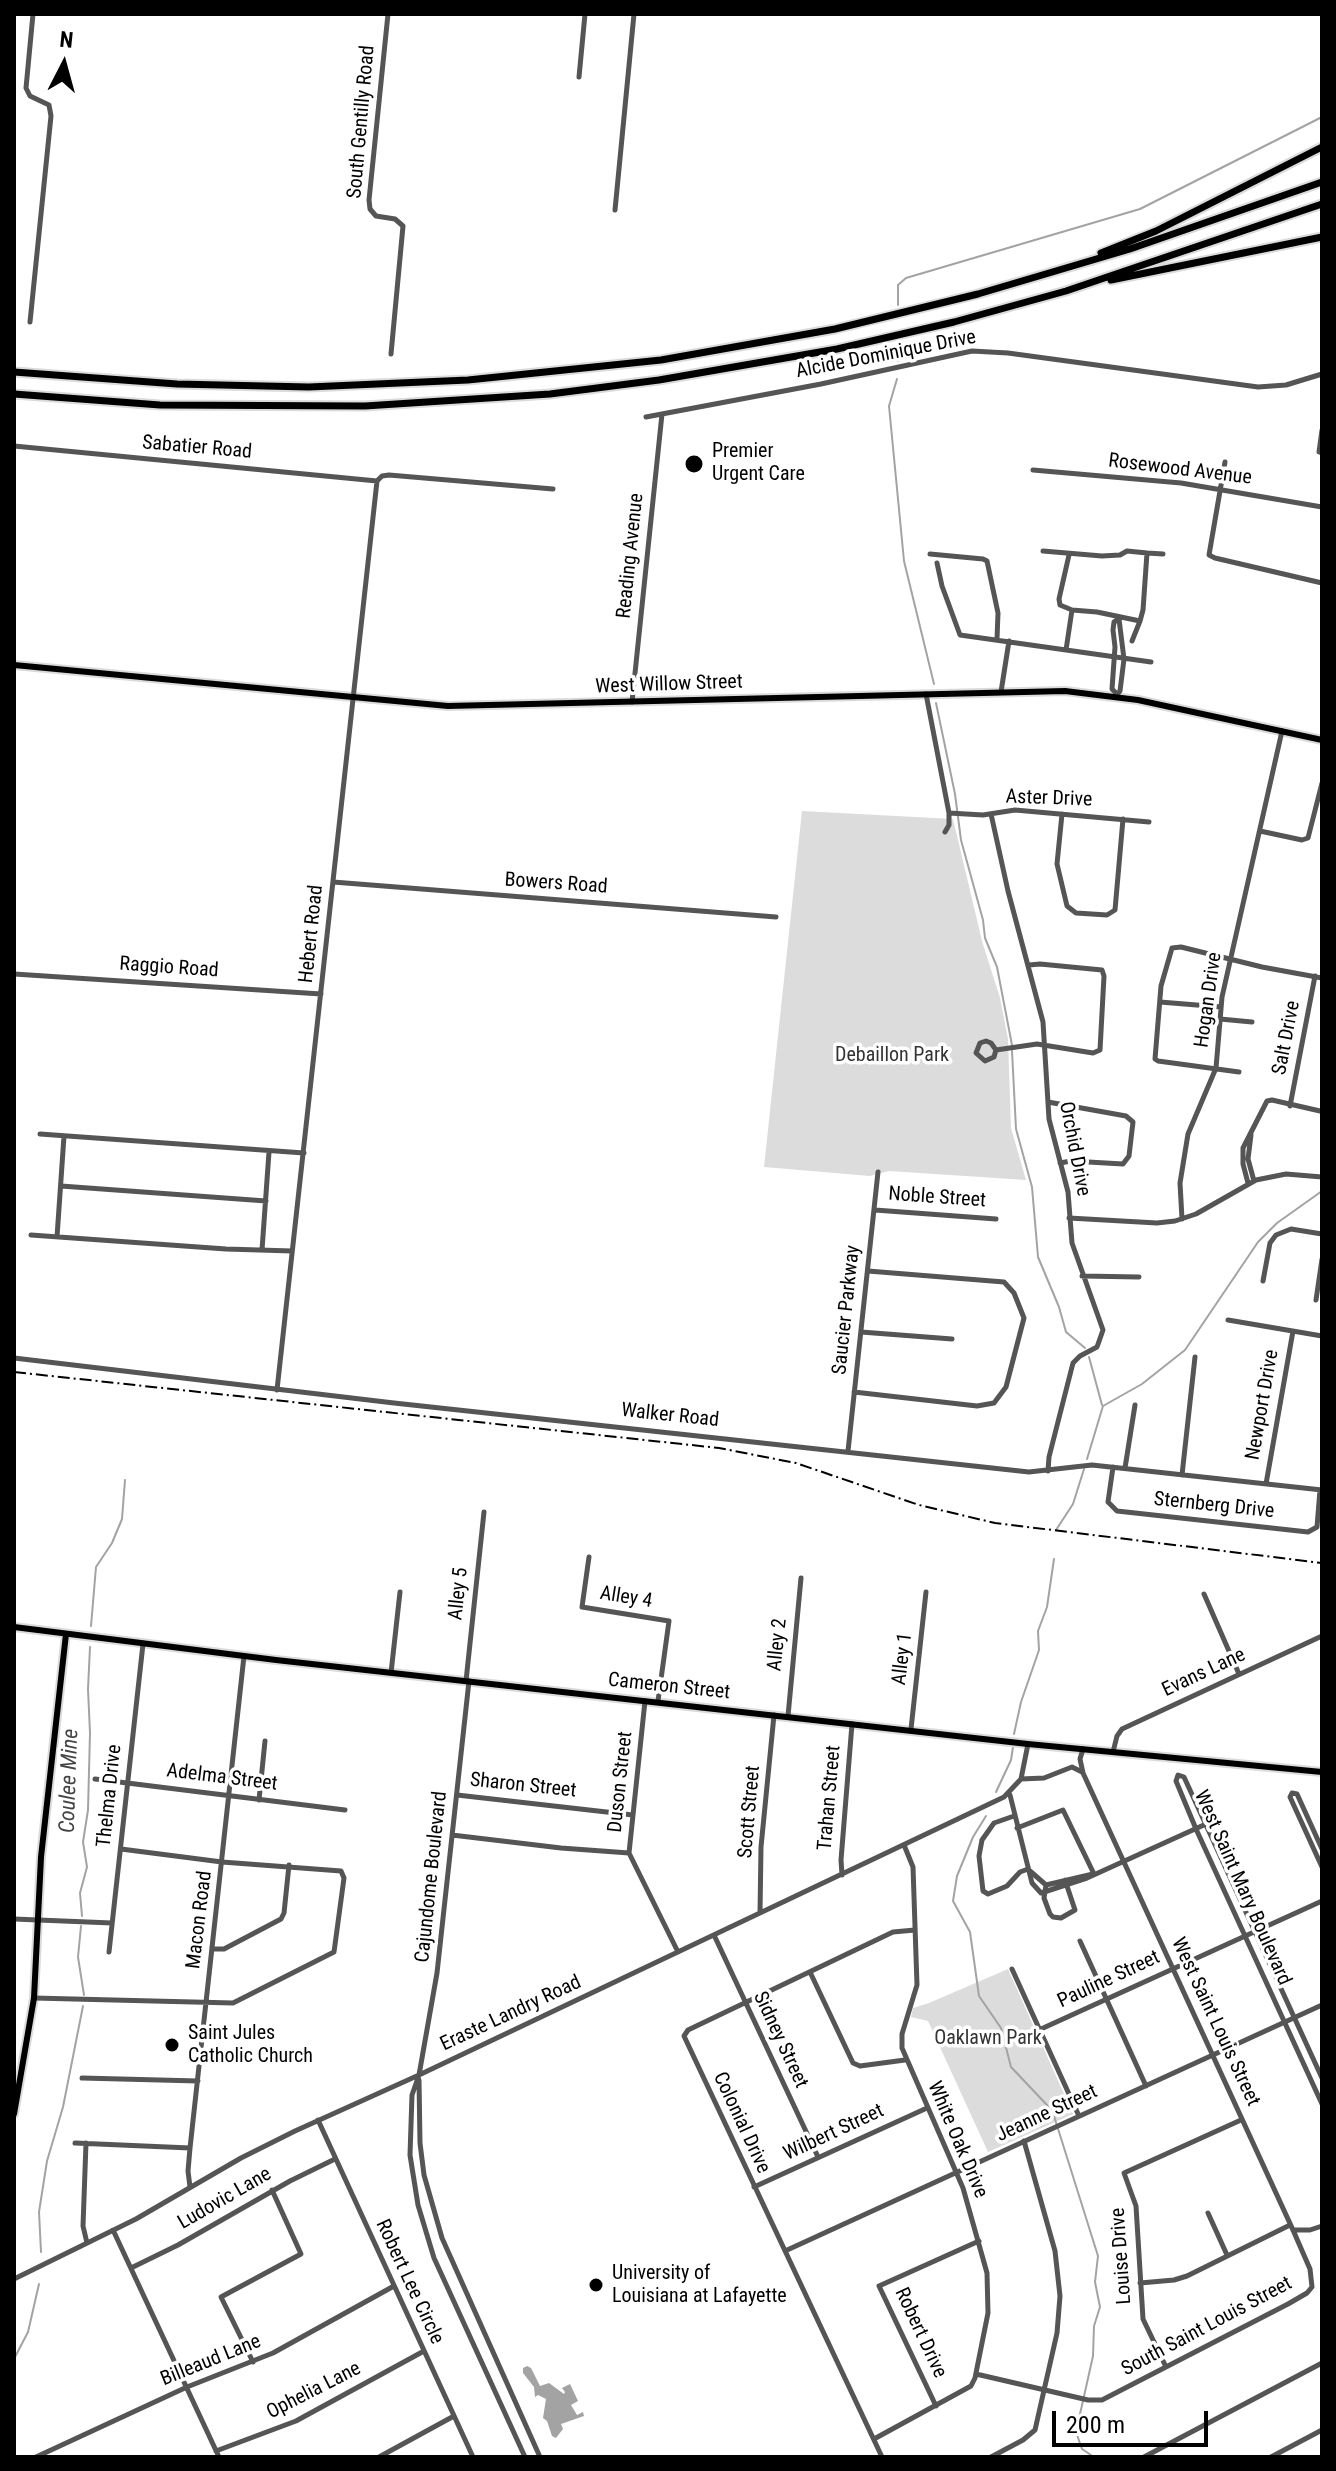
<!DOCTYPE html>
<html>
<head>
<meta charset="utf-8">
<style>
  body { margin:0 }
  #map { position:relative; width:1336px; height:2471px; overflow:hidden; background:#fff; font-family:"Roboto Condensed",sans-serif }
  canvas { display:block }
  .frame { position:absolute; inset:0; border:16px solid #000; pointer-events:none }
  .north { position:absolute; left:24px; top:24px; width:80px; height:80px; -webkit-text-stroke:6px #fff; paint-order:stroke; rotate:6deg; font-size:22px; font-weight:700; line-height:32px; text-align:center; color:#000 }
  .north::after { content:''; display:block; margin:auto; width:28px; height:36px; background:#000; clip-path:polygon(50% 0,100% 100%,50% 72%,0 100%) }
  .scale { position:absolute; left:1052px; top:2411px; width:156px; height:36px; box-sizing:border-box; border:4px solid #000; border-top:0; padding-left:10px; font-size:24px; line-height:28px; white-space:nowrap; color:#000; -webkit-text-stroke:6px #fff; paint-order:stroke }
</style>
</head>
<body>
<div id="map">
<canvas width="1336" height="2471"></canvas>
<div class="frame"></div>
<div class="north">N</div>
<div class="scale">200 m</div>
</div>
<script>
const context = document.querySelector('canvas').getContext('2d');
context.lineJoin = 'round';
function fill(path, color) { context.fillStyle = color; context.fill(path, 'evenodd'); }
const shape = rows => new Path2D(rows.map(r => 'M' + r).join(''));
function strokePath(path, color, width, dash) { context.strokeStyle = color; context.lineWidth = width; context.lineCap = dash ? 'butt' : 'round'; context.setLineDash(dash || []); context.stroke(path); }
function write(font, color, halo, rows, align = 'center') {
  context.font = font + ' "Roboto Condensed",sans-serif'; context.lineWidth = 7; context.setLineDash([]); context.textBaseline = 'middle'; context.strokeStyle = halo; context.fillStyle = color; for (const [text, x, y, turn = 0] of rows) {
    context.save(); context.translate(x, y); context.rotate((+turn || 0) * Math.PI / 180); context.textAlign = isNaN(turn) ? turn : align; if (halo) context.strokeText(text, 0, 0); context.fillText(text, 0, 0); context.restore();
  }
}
fill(shape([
  [802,811,953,819,982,941,1000,998,1008,1039,1011,1128,1026,1180,889,1171,870,1176,764,1167],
  [1008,1969,1073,2114,988,2152,928,2021,911,2017,913,2008,929,2003]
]), '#dcdcdc');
fill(shape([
  [527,2366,531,2368,540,2386,549,2383,564,2394,565,2392,562,2388,570,2384,578,2401,571,2405,577,2415,583,2412,584,2416,561,2424,563,2429,556,2438,552,2436,547,2421,543,2418,546,2399,538,2395,535,2397,534,2387,523,2373,523,2368]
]), '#a3a3a3');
strokePath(shape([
  [898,305,898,285,906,278,1140,209,1322,117],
  [898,346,898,361],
  [897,379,889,406,904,561,934,684],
  [936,703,955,794,961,840,983,920,985,938,997,967,1012,1045],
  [1012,1051,1016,1129,1032,1187,1038,1257,1059,1307,1066,1332,1085,1348],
  [1089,1357,1102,1405],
  [1087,1459,1103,1406,1142,1384,1185,1350,1258,1242,1277,1223,1322,1191],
  [1056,1530,1073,1504,1084,1469],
  [91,1626,96,1567,112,1543,122,1519,125,1480],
  [1014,1734,1021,1702,1039,1650,1038,1631,1047,1607,1054,1559],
  [996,1792,1011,1760,1013,1747],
  [986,1816,973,1837,957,1876,953,1901,970,1932,979,1996,1001,2028,1011,2067,1047,2105,1054,2116,1098,2256,1095,2282,1100,2307,1094,2326,1093,2356,1076,2432,1082,2449,1094,2457],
  [82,1916,80,1893,87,1867,83,1842,88,1810,90,1733,88,1689,90,1647],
  [81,1926,78,1957,84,1995],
  [41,2252,39,2212,47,2161,63,2107,83,2006],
  [14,2359,28,2332,39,2284]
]), '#a3a3a3', 2);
const major = shape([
  [14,665,448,706,1065,691,1138,700,1322,740],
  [14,1627,276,1660,1028,1744,1322,1772],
  [14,2114,34,1998,41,1857,66,1634]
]);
const highway = shape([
  [1101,253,1156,231,1322,147],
  [1111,280,1322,237],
  [14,372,177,384,309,387,468,380,661,360,835,329,978,294,1130,249,1322,182],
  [14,394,160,405,365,406,550,394,659,380,837,349,954,322,1066,291,1322,204]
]);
strokePath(major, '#dbdbdb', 10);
strokePath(highway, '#dbdbdb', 11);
strokePath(shape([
  [388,14,369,200,370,209,376,216,395,219,403,226,391,354],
  [579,77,585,14],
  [615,210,634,14],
  [30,322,51,116,49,105,30,96,26,88,33,14],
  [646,417,821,384,972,351,1008,353,1258,387,1286,385,1322,374],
  [1322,430,1319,452,1322,453],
  [14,446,377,481],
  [1225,462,1209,555,1215,558,1322,583],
  [1033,470,1181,483,1322,507],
  [377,481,382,476,389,475,553,489],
  [1043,551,1102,556,1120,555,1127,551,1147,553],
  [930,554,983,559,987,561,998,613,997,639],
  [1069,555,1059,599,1060,605,1072,610],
  [937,563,942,586,960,635,1151,662],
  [1132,641,1140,621],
  [1066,650,1072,610,1097,612,1140,621,1143,610,1147,553,1163,554],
  [1001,692,1009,641],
  [926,694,949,813,949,825,945,832],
  [1116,696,1120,691,1124,659,1119,619,1114,622,1113,630,1115,647,1112,689,1116,693],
  [632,702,662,414],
  [949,813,983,815,1015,810,1149,822],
  [991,814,1008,891,1043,1022,1049,1119,1068,1192,1072,1243,1103,1330,1097,1347,1080,1356,1073,1363,1049,1457,1048,1471],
  [1062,814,1057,864,1067,906,1076,913,1107,915,1115,910,1123,819],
  [1260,831,1302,840,1308,838,1322,783],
  [333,882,776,917],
  [14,974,321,994],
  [1160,1002,1221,1007],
  [1220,1019,1252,1022],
  [996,1050,994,1057,985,1061,976,1053,980,1043,986,1041,991,1043,996,1050,1037,1044,1093,1053,1100,1050,1104,976,1102,970,1040,964,1029,965],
  [1239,1072,1158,1061,1155,1059,1161,986,1172,948,1181,947,1262,967,1322,978],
  [1048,1102,1126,1116,1133,1122,1129,1156,1123,1164,1071,1161,1060,1163],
  [1290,1106,1315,976],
  [40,1134,304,1153],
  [1251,1135,1248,1159,1254,1181],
  [1248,1183,1243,1164,1243,1148,1267,1101,1272,1100,1320,1111],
  [61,1186,266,1201],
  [875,1210,996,1219],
  [1069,1218,1157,1223,1175,1221,1196,1214,1256,1180,1286,1174,1322,1177],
  [1182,1219,1180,1183,1188,1134,1216,1068,1222,997,1282,731],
  [31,1235,226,1249,292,1251],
  [57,1237,64,1136],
  [262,1250,269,1152],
  [1082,1276,1139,1277],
  [1263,1281,1270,1243,1276,1235,1291,1229,1322,1234],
  [1316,1300,1322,1259],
  [1228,1320,1322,1336],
  [861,1332,952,1339],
  [14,1358,394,1403,1029,1472,1092,1465,1322,1490],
  [277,1390,377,481],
  [854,1392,977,1406,994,1403,1006,1387,1024,1318,1014,1293,1004,1282,868,1271],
  [848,1451,878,1172],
  [1113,1467,1108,1502,1117,1511,1308,1532,1317,1527,1320,1490],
  [1125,1468,1135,1405],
  [1182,1475,1195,1357],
  [1266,1484,1293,1331],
  [589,1557,582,1607,669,1621,658,1701],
  [1204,1594,1239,1674],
  [391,1673,400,1592],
  [466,1681,484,1512],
  [469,1681,437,1973,419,2075,412,2095,410,2155,418,2205,434,2258,525,2457],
  [645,1701,629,1853,678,1952],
  [788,1716,801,1578],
  [911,1729,926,1592],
  [1113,1752,1117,1736,1122,1729,1322,1636],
  [95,1779,345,1810],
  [1021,1779,1044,1778,1072,1767,1082,1772],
  [457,1795,633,1815],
  [1010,1795,1032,1883,1041,1893,1087,1878,1206,1824],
  [259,1800,265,1741],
  [1014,1816,994,1823,982,1840,979,1856,983,1891,988,1894,1007,1886,1020,1872,1028,1869],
  [1017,1828,1063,1810,1094,1874],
  [452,1835,561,1848,629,1853],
  [1322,1849,1297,1794,1292,1793,1290,1797,1322,1867],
  [1030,1871,1046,1885,1093,1874],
  [842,1875,841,1860,852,1724],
  [1046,1885,1044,1898,1050,1914,1053,1917,1061,1918,1075,1910,1065,1880],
  [760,1913,761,1847,774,1715],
  [14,1919,112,1923],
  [714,1935,818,2157],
  [1080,1941,1146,2086],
  [212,1949,224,1949,281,1919,284,1913,289,1865],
  [109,1952,143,1644],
  [1012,1969,1079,2116],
  [810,1972,853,2063,860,2066,905,2060],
  [34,1998,233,2003,334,1952,344,1878,341,1871,222,1862,121,1849],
  [1041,2029,1322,1901],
  [82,2078,198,2081],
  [1322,2078,1184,1777,1178,1775,1176,1781,1196,1829,1322,2104],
  [419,2080,420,2143,424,2175,442,2238,540,2457],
  [318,2120,473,2457],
  [75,2143,190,2148],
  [86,2143,83,2226,87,2243],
  [190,2187,188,2171,190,2148,244,1656],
  [754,2187,927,2108],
  [1208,2213,1227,2255],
  [113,2230,219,2457],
  [1293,2230,1310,2230,1322,2226],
  [785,2251,1322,2005],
  [131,2268,178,2245,290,2181,335,2159],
  [14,2279,136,2219,241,2158,295,2131,419,2075,1004,1797,1021,1779,1028,1744],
  [1140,2283,1174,2280,1187,2276,1290,2225],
  [253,2362,221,2297,301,2254,272,2190],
  [1166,2367,1143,2319,1136,2206,1124,2173,1241,2120],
  [976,2374,1088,2400,1102,2400,1288,2304,1307,2293,1312,2287,1310,2269,1293,2230,1083,1773,1080,1759,1083,1749],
  [936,2406,879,2286,979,2241],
  [874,2439,971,2386,975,2378,988,2313,987,2273,963,2188,902,2048,902,2034,917,1985,913,1867,904,1845],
  [216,2451,296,2421,424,2351],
  [36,2457,187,2387,273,2353,394,2286],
  [379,2457,454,2416],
  [882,2457,684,2036,688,2030,893,1932,915,1930],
  [991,2457,1023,2440,1035,2430,1057,2333,1060,2296,1055,2251,1024,2141],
  [1144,2457,1322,2363],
  [1271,2457,1322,2430]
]), '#555', 5);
strokePath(major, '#000', 6);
strokePath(highway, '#000', 7);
strokePath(shape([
  [14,1372,719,1448,796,1463,919,1505,995,1523,1322,1563]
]), '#000', 2, [12, 4, 2, 4]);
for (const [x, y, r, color] of [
  [694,464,10,"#000"],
  [172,2045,8,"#000"],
  [596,2285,8,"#000"]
]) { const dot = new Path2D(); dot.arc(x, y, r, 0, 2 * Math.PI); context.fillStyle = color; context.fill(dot); strokePath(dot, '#fff', 3); }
write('20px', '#000', '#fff', [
  ["South Gentilly Road",362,122,-85],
  ["Alcide Dominique Drive",886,355,-11],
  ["Sabatier Road",197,448,5],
  ["Rosewood Avenue",1180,470,7],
  ["Reading Avenue",631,556,-84],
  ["West Willow Street",669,685,-2],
  ["Aster Drive",1049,799,2],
  ["Bowers Road",556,884,4],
  ["Hebert Road",312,934,-84],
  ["Raggio Road",169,968,4],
  ["Hogan Drive",1209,1000,-82],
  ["Salt Drive",1287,1038,-79],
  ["Orchid Drive",1074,1149,79],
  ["Noble Street",937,1198,4],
  ["Saucier Parkway",847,1310,-84],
  ["Newport Drive",1263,1405,-80],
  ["Walker Road",670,1416,6],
  ["Sternberg Drive",1214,1506,6],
  ["Alley 5",459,1594,-84],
  ["Alley 4",626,1598,9],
  ["Alley 2",778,1645,-84],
  ["Alley 1",903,1659,-83],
  ["Evans Lane",1204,1673,-25],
  ["Cameron Street",669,1687,6],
  ["Adelma Street",222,1778,7],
  ["Duson Street",621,1782,-84],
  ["Sharon Street",523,1786,6],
  ["Thelma Drive",110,1796,-84],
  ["Trahan Street",830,1798,-85],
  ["Scott Street",750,1812,-85],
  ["Cajundome Boulevard",432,1877,-84],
  ["West Saint Mary Boulevard",1242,1888,66],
  ["Macon Road",200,1920,-83],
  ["Pauline Street",1109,1980,-25],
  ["Eraste Landry Road",511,2014,-25],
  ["West Saint Louis Street",1215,2022,65],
  ["Sidney Street",780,2040,65],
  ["Jeanne Street",1047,2114,-25],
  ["Colonial Drive",741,2123,65],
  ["Wilbert Street",834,2133,-25],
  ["White Oak Drive",957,2140,67],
  ["Ludovic Lane",225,2199,-30],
  ["Louise Drive",1122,2256,-94],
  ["Robert Lee Circle",409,2282,65],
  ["South Saint Louis Street",1207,2327,-28],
  ["Robert Drive",920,2333,65],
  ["Billeaud Lane",211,2361,-22],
  ["Ophelia Lane",314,2391,-27]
]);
write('20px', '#000', '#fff', [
  ["Premier",712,452],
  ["Urgent Care",712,475],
  ["Saint Jules",188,2034],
  ["Catholic Church",188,2057],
  ["University of",612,2274],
  ["Louisiana at Lafayette",612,2297]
], 'left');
write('20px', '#333', '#fff', [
  ["Debaillon Park",892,1056],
  ["Oaklawn Park",988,2039]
]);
write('italic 22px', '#444', '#fff', [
  ["Coulee Mine",70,1781,-88]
]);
</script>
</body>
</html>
